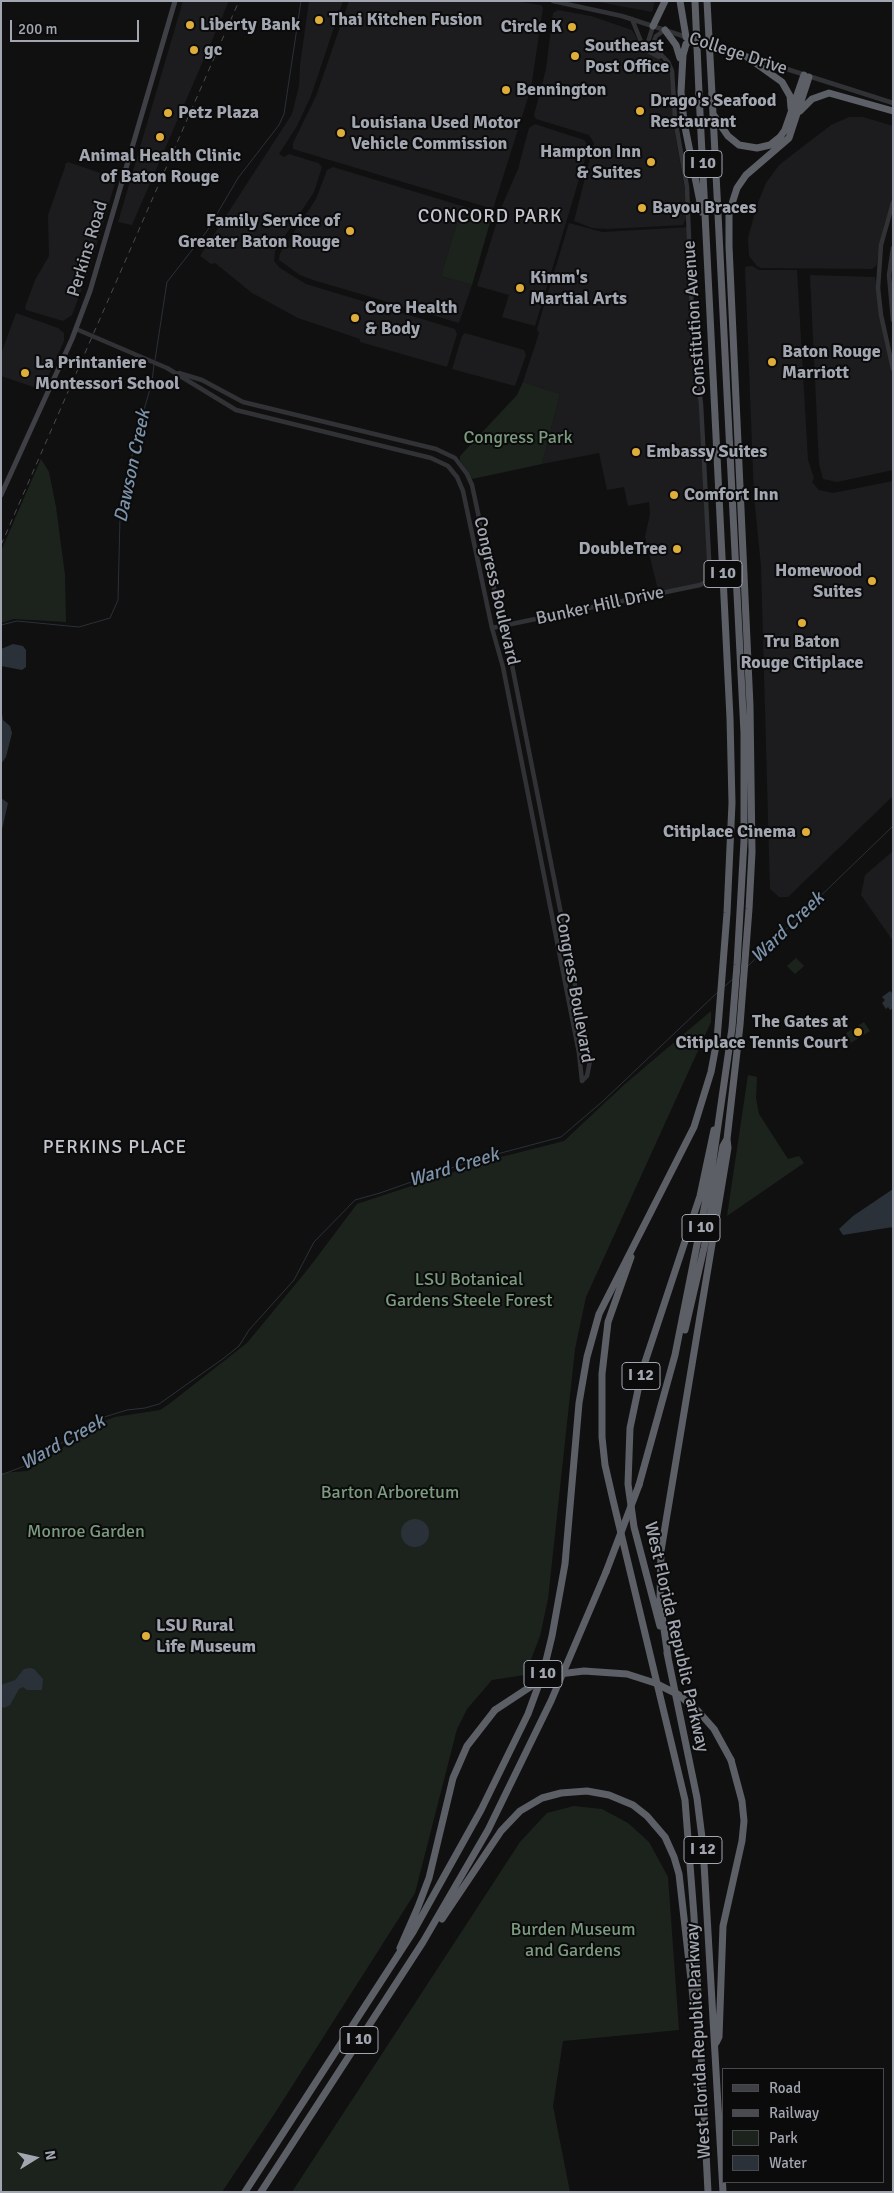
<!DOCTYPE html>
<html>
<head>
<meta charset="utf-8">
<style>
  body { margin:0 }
  #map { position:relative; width:894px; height:2193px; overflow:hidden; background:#101011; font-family:Signika,sans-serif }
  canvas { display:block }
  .frame { position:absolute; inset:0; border:2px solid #a2a6b0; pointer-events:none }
  .legend { position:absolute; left:722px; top:2068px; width:162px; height:115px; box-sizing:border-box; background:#0b0b0c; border:1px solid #47494e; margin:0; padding:6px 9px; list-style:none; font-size:15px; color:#a2a6b0 }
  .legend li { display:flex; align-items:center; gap:10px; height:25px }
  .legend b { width:25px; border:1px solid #47494e }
  .north { position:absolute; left:10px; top:2133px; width:50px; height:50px; -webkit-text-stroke:4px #0b0b0c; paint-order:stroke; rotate:80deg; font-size:14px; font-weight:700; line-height:20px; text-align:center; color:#a2a6b0 }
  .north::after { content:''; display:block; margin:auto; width:18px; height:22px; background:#a2a6b0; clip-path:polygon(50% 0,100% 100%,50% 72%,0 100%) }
  .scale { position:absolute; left:10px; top:20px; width:129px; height:22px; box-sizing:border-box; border:2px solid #a2a6b0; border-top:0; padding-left:6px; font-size:15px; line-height:18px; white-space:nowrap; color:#a2a6b0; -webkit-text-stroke:4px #0b0b0c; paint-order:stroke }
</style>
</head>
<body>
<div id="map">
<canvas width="894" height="2193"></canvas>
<div class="frame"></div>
<ul class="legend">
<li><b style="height:6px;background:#3f4045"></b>Road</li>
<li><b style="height:6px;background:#4a4b50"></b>Railway</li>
<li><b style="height:14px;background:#1c231d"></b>Park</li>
<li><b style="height:14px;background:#2a3138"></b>Water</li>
</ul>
<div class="north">N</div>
<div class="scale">200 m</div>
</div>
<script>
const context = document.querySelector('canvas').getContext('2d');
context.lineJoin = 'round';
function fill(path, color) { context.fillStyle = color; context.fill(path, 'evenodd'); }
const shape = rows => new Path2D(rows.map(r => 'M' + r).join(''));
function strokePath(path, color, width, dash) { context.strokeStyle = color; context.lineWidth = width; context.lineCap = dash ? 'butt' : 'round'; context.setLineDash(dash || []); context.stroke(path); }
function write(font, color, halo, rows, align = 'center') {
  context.font = font + ' Signika,sans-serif'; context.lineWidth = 4; context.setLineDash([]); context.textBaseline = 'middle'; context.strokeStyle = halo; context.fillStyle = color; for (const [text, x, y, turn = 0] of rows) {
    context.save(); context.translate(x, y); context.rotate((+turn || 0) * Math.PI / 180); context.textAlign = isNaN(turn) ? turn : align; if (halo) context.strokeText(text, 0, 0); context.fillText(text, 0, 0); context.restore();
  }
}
fill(shape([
  [183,1,229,1,132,225,118,222],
  [309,1,343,1,311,96,297,126,279,154,284,157,289,154,318,163,322,167,314,192,275,251,274,261,280,268,306,284,455,329,457,334,447,367,360,342,360,339,298,318,252,293,215,263,211,264,200,256,292,114,299,86,300,65],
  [349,1,513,1,541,5,543,8,531,88,493,209,293,149,293,143,316,96],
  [594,1,655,1,652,12],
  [558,10,591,16,632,30,644,51,662,61,667,66,670,73,673,122,685,191,687,216,683,225,607,229,592,228,574,221,594,143,589,135,536,119,534,115,546,69,553,13],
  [849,117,863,117,893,126,893,195,884,225,876,266,872,269,761,268,757,266,749,256,748,238,757,205,766,183,779,165,831,125],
  [535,124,584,140,589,146,535,326,502,317,509,295,477,286,501,208,518,169,529,128],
  [68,162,112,177,115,183,91,264,72,315,63,321,26,310,25,307,35,280,49,256,48,215,65,167,65,164],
  [333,167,462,206,441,276,472,285,459,323,313,280,300,275,279,260,280,253,316,199,327,170],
  [569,223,602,232,690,227,693,342,701,410,710,577,704,584,659,594,645,537,650,514,649,502,628,506,624,487,607,490,599,453,542,464,560,394,523,382,539,333,537,329],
  [752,266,759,270,797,270,808,460,814,478,812,482,819,490,833,493,893,481,893,796,788,897,779,897,770,889,761,566,754,496,745,267],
  [810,275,875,277,893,378,893,470,837,482,823,479,819,464],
  [16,313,58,328,64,333,64,341,42,390,1,376,1,354],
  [465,333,524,350,526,355,515,386,452,369,462,336],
  [893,851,893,941,861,895,865,875]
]), '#1c1c1e');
fill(shape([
  [462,206,489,215,491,219,472,285,441,276],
  [523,382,560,394,542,464,472,479,460,460,460,456,517,395],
  [41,459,49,472,56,507,65,575,66,622,14,619,1,623,1,551],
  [796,958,804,966,795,974,787,966],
  [711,1011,711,1022,586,1297,575,1349,548,1599,540,1636,525,1675,492,1680,467,1709,457,1729,415,1893,275,2113,222,2192,1,2192,1,1473,27,1471,102,1422,115,1417,160,1410,169,1404,247,1343,308,1269,357,1204,493,1159,564,1141,625,1084],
  [864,1022,870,1031,851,1043,846,1033],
  [748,1075,757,1077,756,1098,759,1114,788,1159,799,1156,804,1163,727,1216],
  [574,1806,602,1809,628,1823,649,1842,668,1877,679,2030,563,2041,553,2106,570,2192,292,2192,520,1842,547,1813]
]), '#1c231d');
fill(shape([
  [13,644,23,646,26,650,26,667,22,670,1,666,1,649],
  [1,707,3,720,10,726,12,733,6,757,1,764],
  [1,798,8,803,1,834],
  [890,991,893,994,893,1008,890,1010,888,1007,886,1009,882,1003,885,1000,882,997],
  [893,1189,893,1227,843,1235,839,1229,853,1216],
  '401 1533a14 14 0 1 1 28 0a14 14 0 1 1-28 0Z',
  [30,1668,34,1669,43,1679,42,1690,27,1690,23,1687,19,1689,10,1705,4,1708,1,1706,1,1685,15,1680,24,1669]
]), '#2a3138');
strokePath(shape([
  [155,360,167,282,207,231,238,178,279,125,284,114,301,1],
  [1,625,17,621,79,627,110,618,118,600,120,517,135,441,152,382,154,364],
  [748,966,893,826],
  [725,986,733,979],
  [1,1475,27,1465,101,1418,127,1410,145,1408,159,1404,224,1358,239,1346,249,1330,294,1280,314,1242,355,1200,380,1193,471,1161,561,1137,603,1101,718,992]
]), '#2a3138', 1);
strokePath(shape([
  [553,1,622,16,686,37],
  [632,19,644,49,659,57],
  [653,26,648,42,650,48,655,54],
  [696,40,893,103],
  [893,202,881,245,878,288,881,315,893,369],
  [893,248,889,275,893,320],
  [76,329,167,368,236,410,431,458,448,466,457,477,463,491,492,628,503,667,579,1053,582,1081],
  [179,373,202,380,243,402,436,449,455,458,467,474,472,485,502,626,511,660,590,1061,587,1076,582,1081],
  [492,628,700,585,708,581,710,577,701,404,693,342,687,187,675,119,672,71,668,62,654,47,653,44,656,36,665,30]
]), '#313235', 4.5);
strokePath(shape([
  [1,495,72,339,90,291,175,1]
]), '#3f4045', 5);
strokePath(shape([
  [680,1,686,37],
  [653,26,665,1],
  [665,30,676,45,680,58],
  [692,39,686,44,683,55,681,92,684,122,702,212],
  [747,57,782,82,790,96,791,108],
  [800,111,812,99,829,93,893,111],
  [713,114,728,136,739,145,757,148,770,145,780,137,785,130,804,75],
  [631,1257,608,1322,602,1374,602,1437,605,1465,613,1500,685,1800,694,1916,708,2192],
  [685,1330,704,1248,723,1146,727,1139],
  [639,1485,675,1355,711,1174,732,1028,737,965,744,841,744,733,712,94],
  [660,1626,634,1527,628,1484,630,1428,642,1371,700,1196,714,1130],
  [667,1653,697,1798,703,1846,723,2192],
  [668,1657,660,1601,661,1551,728,1148,727,1139,740,1025,749,909,752,852,750,706,729,246,729,213,737,188,746,175,789,138,809,77],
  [442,1919,501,1831,520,1811,542,1798,561,1793,587,1791,609,1795,633,1805,647,1816,665,1837,674,1857,679,1874,694,2006],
  [400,1948,418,1907,429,1878,453,1778,467,1746,495,1710],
  [716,2043,719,2037,723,1926,742,1841,744,1821,742,1801,731,1760],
  [245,2192,413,1932,481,1810,528,1714,543,1673,552,1636,565,1564,579,1403,587,1357,599,1314,694,1127,711,1072,717,1040,727,913,732,803,730,718,699,93],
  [261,2192,423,1942,488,1830,551,1701,606,1572]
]), '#5d5f66', 7);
strokePath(shape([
  [1,545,239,1]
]), '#4a4b50', 1, [6, 5]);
strokePath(shape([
  [695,1,699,93],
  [707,1,712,94],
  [606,1572,639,1485],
  [495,1710,533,1685,559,1674,584,1671,627,1674,655,1683,679,1695,698,1711,714,1729,731,1760]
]), '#5d5f66', 7);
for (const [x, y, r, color] of [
  [319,20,5,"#dfad3a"],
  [190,25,5,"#dfad3a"],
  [572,27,5,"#dfad3a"],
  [194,50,5,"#dfad3a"],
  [575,56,5,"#dfad3a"],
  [506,90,5,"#dfad3a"],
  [640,111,5,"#dfad3a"],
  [168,113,5,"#dfad3a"],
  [341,133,5,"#dfad3a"],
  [160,137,5,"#dfad3a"],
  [651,162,5,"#dfad3a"],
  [642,208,5,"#dfad3a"],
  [350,231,5,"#dfad3a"],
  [520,288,5,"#dfad3a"],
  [355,318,5,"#dfad3a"],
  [772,362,5,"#dfad3a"],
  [25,373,5,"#dfad3a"],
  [636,452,5,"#dfad3a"],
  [674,495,5,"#dfad3a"],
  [677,549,5,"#dfad3a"],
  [872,581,5,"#dfad3a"],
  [802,623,5,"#dfad3a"],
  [806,832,5,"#dfad3a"],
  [858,1032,5,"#dfad3a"],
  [146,1636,5,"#dfad3a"]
]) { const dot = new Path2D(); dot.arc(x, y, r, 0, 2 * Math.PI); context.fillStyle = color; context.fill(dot); strokePath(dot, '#0b0b0c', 2); }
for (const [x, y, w] of [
  [703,164,38],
  [723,574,38],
  [701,1228,38],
  [641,1376,38],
  [543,1674,38],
  [703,1850,38],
  [359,2040,38]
]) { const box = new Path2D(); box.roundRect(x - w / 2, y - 13.5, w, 27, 4); context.fillStyle = '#0b0b0c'; context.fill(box); strokePath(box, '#a2a6b0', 1); }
write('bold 16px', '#a2a6b0', null, [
  ["I 10",703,164],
  ["I 10",723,574],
  ["I 10",701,1228],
  ["I 12",641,1376],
  ["I 10",543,1674],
  ["I 12",703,1850],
  ["I 10",359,2040]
]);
write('bold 18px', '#a2a6b0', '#0b0b0c', [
  ["Thai Kitchen Fusion",329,20],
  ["Liberty Bank",200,25],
  ["Circle K",562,27,"right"],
  ["Southeast",585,46],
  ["Post Office",585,67],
  ["gc",204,50],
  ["Bennington",516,90],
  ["Drago's Seafood",650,101],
  ["Restaurant",650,122],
  ["Petz Plaza",178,113],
  ["Louisiana Used Motor",351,123],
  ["Vehicle Commission",351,144],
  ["Hampton Inn",641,152,"right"],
  ["& Suites",641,173,"right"],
  ["Animal Health Clinic",160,156,"center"],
  ["of Baton Rouge",160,177,"center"],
  ["Bayou Braces",652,208],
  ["Family Service of",340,221,"right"],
  ["Greater Baton Rouge",340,242,"right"],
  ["Kimm's",530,278],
  ["Martial Arts",530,299],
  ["Core Health",365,308],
  ["& Body",365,329],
  ["Baton Rouge",782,352],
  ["Marriott",782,373],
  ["La Printaniere",35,363],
  ["Montessori School",35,384],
  ["Embassy Suites",646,452],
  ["Comfort Inn",684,495],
  ["DoubleTree",667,549,"right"],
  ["Homewood",862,571,"right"],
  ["Suites",862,592,"right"],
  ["Tru Baton",802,642,"center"],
  ["Rouge Citiplace",802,663,"center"],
  ["Citiplace Cinema",796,832,"right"],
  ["The Gates at",848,1022,"right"],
  ["Citiplace Tennis Court",848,1043,"right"],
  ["LSU Rural",156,1626],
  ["Life Museum",156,1647]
], 'left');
write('18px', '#a2a6b0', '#0b0b0c', [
  ["College Drive",738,54,18],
  ["Perkins Road",88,249,-73],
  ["Constitution Avenue",695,318,-94],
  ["Congress Boulevard",496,591,77],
  ["Bunker Hill Drive",600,606,-12],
  ["Congress Boulevard",574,988,80],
  ["West Florida Republic Parkway",676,1637,77],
  ["West Florida Republic Parkway",699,2041,-93]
]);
write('18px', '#7b9a7e', '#0b0b0c', [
  ["Congress Park",518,438],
  ["LSU Botanical",469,1280],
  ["Gardens Steele Forest",469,1301],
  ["Barton Arboretum",390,1493],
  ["Monroe Garden",86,1532],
  ["Burden Museum",573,1930],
  ["and Gardens",573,1951]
]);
context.letterSpacing = '1px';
write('19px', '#c3c5cd', '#0b0b0c', [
  ["CONCORD PARK",490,217],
  ["PERKINS PLACE",115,1148]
]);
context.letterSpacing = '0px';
write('italic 19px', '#7b92a9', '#0b0b0c', [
  ["Dawson Creek",133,466,-78],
  ["Ward Creek",788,928,-44],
  ["Ward Creek",454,1168,-17],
  ["Ward Creek",63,1443,-29]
]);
</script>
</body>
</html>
